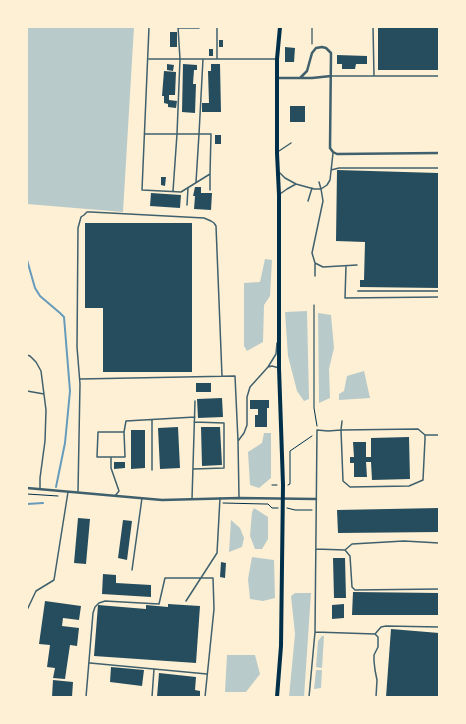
<!DOCTYPE html>
<html>
<head>
<meta charset="utf-8">
<style>
  body { margin:0 }
  #map { position:relative; width:466px; height:724px; overflow:hidden; background:#fdf0d5; font-family:Helvetica,sans-serif }
  canvas { display:block }
  .frame { position:absolute; inset:0; border:28px solid #fdf0d5; pointer-events:none }
</style>
</head>
<body>
<div id="map">
<canvas width="466" height="724"></canvas>
<div class="frame"></div>
</div>
<script>
const context = document.querySelector('canvas').getContext('2d');
context.lineJoin = 'round';
function fill(path, color) { context.fillStyle = color; context.fill(path, 'evenodd'); }
const shape = rows => new Path2D(rows.map(r => 'M' + r).join(''));
function strokePath(path, color, width, dash) { context.strokeStyle = color; context.lineWidth = width; context.lineCap = dash ? 'butt' : 'round'; context.setLineDash(dash || []); context.stroke(path); }
fill(shape([
  [27,27,134,27,123,212,27,204],
  [265,259,272,260,270,296,264,305,263,342,247,351,244,346,244,283,260,282],
  [307,311,309,399,304,401,297,391,288,356,285,312],
  [318,313,331,315,334,348,329,369,330,398,319,403],
  [364,371,370,398,339,400,339,394,344,391,347,376],
  [264,433,271,433,271,478,259,488,250,485,248,452,262,443],
  [254,508,268,517,268,539,262,549,255,549,250,536,252,512],
  [231,520,240,528,244,538,242,547,229,552],
  [252,557,274,560,275,598,263,601,250,599,248,579],
  [295,593,311,593,304,697,289,697,295,634,291,596],
  [322,636,324,636,322,668,316,667,318,641],
  [227,655,255,655,260,674,246,692,225,692],
  [316,670,322,670,321,688,314,689]
]), '#b9caca');
strokePath(shape([
  [27,260,35,288,40,296,60,313,64,317,70,391,65,443,56,487],
  [27,504,43,503]
]), '#669bbc', 2);
fill(shape([
  [378,27,439,27,439,70,378,70],
  [170,32,177,32,177,47,170,47],
  [219,40,223,40,223,47,219,47],
  [285,47,295,48,294,62,285,62],
  [209,49,213,49,213,56,209,56],
  [337,55,367,56,367,64,356,64,355,69,342,69,342,64,337,64],
  [167,64,174,65,173,71,167,70],
  [183,64,197,65,197,70,194,70,193,84,196,84,195,113,182,112],
  [211,64,220,64,221,112,202,112,202,103,209,103,208,71,211,71],
  [164,71,176,72,175,95,169,95,169,100,177,101,176,108,168,107,168,104,164,103,164,96,162,96],
  [290,106,305,106,305,122,290,122],
  [215,135,221,135,221,144,215,144],
  [337,170,438,173,438,179,439,179,439,288,360,287,360,280,364,280,365,242,336,241],
  [161,177,166,177,165,186,161,185],
  [195,187,201,187,201,193,212,193,211,210,194,209,195,196,193,196],
  [151,193,181,195,180,208,150,206],
  [85,223,192,223,192,372,103,372,103,308,85,308],
  [196,383,211,383,211,392,196,392],
  [222,398,223,417,198,418,197,399],
  [250,400,269,400,269,408,267,408,267,427,255,427,255,415,258,415,258,409,250,409],
  [178,427,180,468,160,469,158,428],
  [201,427,220,427,222,465,202,466],
  [131,430,145,430,145,468,131,469],
  [409,437,410,479,372,480,371,462,366,462,367,477,354,477,354,463,350,463,350,457,354,457,353,442,366,442,366,457,371,457,371,438],
  [114,462,125,462,125,468,114,469],
  [439,508,439,532,338,533,337,510],
  [78,518,90,519,86,564,74,563],
  [123,520,132,521,127,560,118,558],
  [333,558,345,558,346,598,334,598],
  [221,562,226,563,225,578,220,577],
  [103,574,116,575,116,583,151,585,151,597,102,594],
  [353,592,439,593,439,615,352,615],
  [45,601,81,606,79,620,63,618,62,626,79,628,77,646,70,645,65,679,53,678,55,668,47,667,50,645,39,644],
  [168,604,200,606,196,663,94,656,98,605,146,609,146,605,168,607],
  [344,604,344,618,332,619,332,605],
  [391,629,439,633,439,697,386,697],
  [111,667,144,670,142,686,110,682],
  [159,673,196,677,195,690,200,691,200,697,157,697],
  [53,680,73,682,72,697,52,697]
]), '#264d5e');
strokePath(shape([
  [312,27,312,44],
  [314,305,314,408,317,426],
  [272,485,277,485],
  [288,485,290,484,290,451,312,436],
  [27,494,58,496],
  [223,503,265,504,268,504,272,508,278,508],
  [287,508,295,510,312,510]
]), '#003049', 1);
strokePath(shape([
  [149,27,142,190,181,192,210,174,211,134,199,134,203,59],
  [217,27,217,59],
  [373,27,374,76],
  [178,28,199,28],
  [149,59,275,59],
  [331,76,439,76],
  [145,134,199,134,196,182],
  [279,151,291,143],
  [331,170,339,168,439,168],
  [280,173,285,178,296,184,314,189,321,189,327,185,330,180,333,153],
  [210,190,210,174],
  [173,191,177,134,180,59,178,27],
  [280,194,287,189,296,184],
  [308,201,312,188],
  [187,205,188,188],
  [315,263,323,267,357,265],
  [346,266,345,298,439,297],
  [315,276,315,263,312,253,323,201,321,189,319,182],
  [27,355,30,356,36,362,41,371,46,410,45,441,40,478,40,489],
  [268,367,276,354,277,343],
  [80,379,235,376,238,441,239,497],
  [27,391,44,394],
  [124,432,126,421,195,417],
  [425,435,439,435],
  [238,441,244,433,247,425,247,397,250,387,268,367,272,366,279,368],
  [111,457,97,457,98,432,124,432,125,457,111,457,111,468,119,491,115,496],
  [193,469,224,468,224,423,194,422],
  [152,470,152,420],
  [78,492,80,384,77,347,78,228,81,217,84,215,87,212,91,212,204,218,211,221,214,223,216,226,222,376],
  [192,499,195,401],
  [316,549,345,550,352,544,404,541,439,543],
  [345,550,350,556,352,587,355,590,439,589],
  [132,570,142,498],
  [186,601,217,553,220,498],
  [27,610,36,591,54,580,68,492],
  [315,632,375,634,378,637,378,647,374,655,374,661,375,670,377,680,376,697],
  [375,634,381,627,386,626,439,627],
  [90,663,207,674],
  [86,697,93,613,95,607,99,603,105,601,159,604,165,578,213,578,214,609,205,697],
  [152,697,154,669],
  [235,697,238,697],
  [309,697,315,632,317,430,328,431,341,430,418,429,425,435,425,439,423,480,409,486,350,487,343,481,341,430,342,421]
]), '#3f606c', 1.5);
strokePath(shape([
  [277,78,312,78,331,76],
  [300,78,307,71,312,53,316,48,322,47,326,48,331,53,330,148,333,152,337,154,439,153],
  [27,488,162,500,239,498,316,499]
]), '#3f606c', 2.5);
strokePath(shape([
  [277,697,281,646,283,485,279,368,279,195,277,153,277,59,280,27]
]), '#003049', 4);
strokePath(shape([
  [358,291,439,291]
]), '#657d81', 2);
</script>
</body>
</html>
